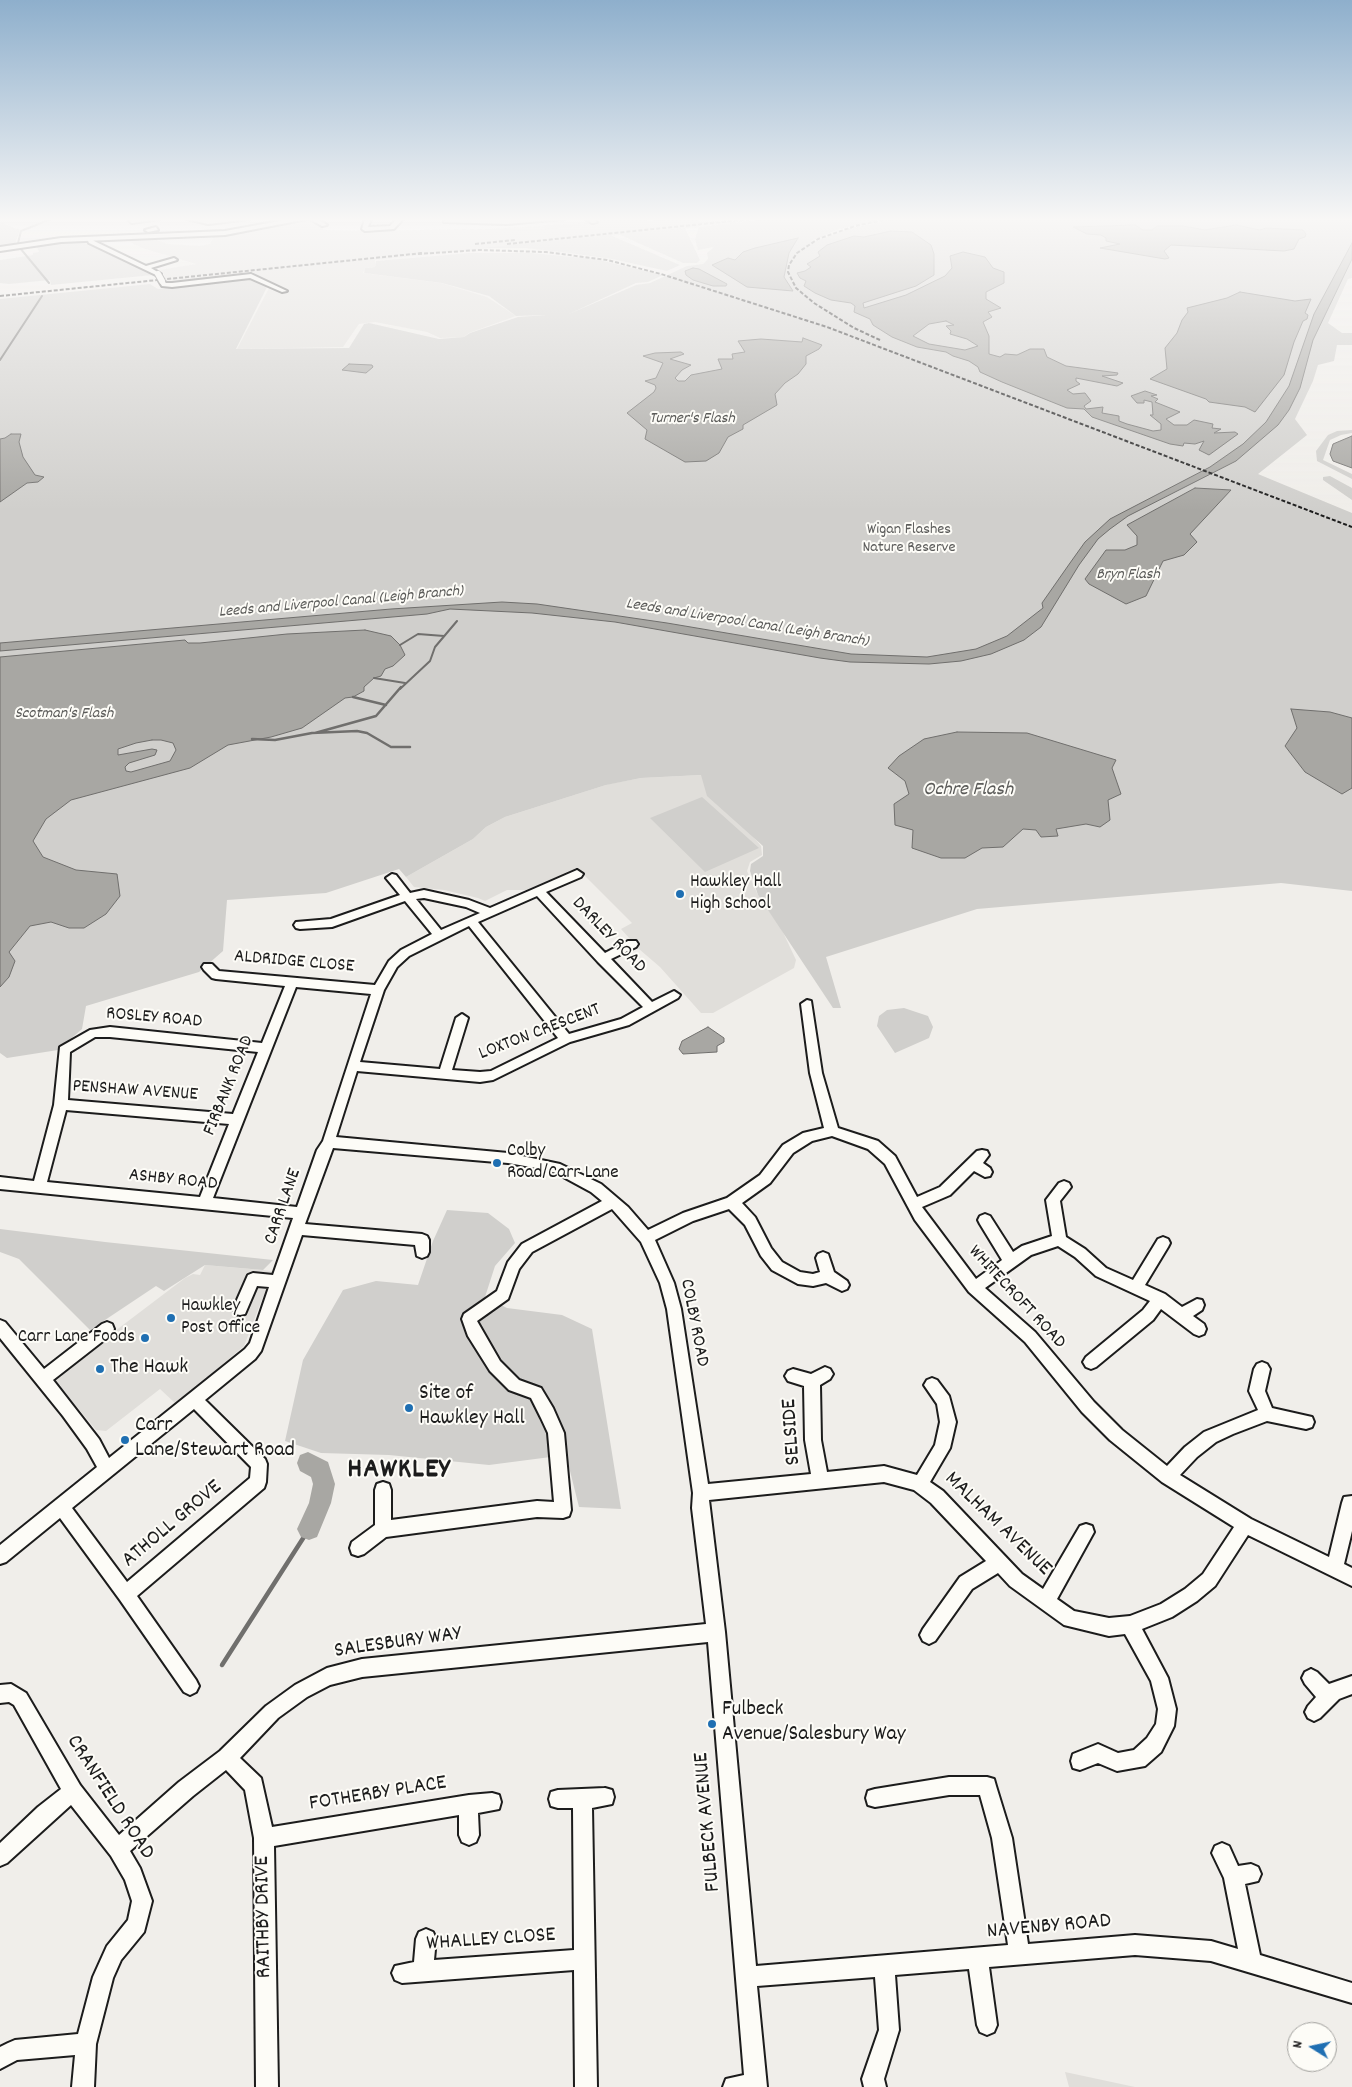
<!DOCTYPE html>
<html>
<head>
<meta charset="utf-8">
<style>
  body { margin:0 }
  #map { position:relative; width:1352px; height:2087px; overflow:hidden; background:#f0eeea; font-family:Dekko,sans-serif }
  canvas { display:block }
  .north { position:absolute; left:1287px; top:2022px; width:50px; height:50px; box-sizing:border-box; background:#fdfcf7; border:1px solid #a3a29f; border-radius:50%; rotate:280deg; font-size:14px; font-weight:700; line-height:20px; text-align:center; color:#1c1c1c }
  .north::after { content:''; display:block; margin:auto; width:18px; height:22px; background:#1f6fb2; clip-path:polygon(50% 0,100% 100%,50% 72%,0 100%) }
</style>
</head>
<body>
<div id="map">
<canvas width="1352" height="2087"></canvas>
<div class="north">N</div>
</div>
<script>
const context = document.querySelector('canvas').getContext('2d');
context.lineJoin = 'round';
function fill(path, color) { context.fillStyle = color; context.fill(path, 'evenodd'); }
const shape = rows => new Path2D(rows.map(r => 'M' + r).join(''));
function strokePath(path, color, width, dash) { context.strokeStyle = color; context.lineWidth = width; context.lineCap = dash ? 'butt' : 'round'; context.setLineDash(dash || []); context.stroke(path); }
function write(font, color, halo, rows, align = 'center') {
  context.font = font + ' Dekko,sans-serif'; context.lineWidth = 4; context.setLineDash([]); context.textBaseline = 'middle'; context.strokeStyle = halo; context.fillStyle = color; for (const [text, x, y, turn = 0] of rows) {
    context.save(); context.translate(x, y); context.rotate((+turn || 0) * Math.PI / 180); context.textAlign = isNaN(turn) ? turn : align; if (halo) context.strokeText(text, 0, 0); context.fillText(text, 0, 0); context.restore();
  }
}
fill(shape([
  [606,219,648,219,646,221,698,219,699,227,375,260,375,267,365,268,363,273,441,283,487,297,516,316,469,333,464,337,440,338,427,332,375,322,359,324,343,347,237,349,270,286,249,274,167,283,163,272,159,270,196,264,142,248,124,239,151,238,168,244,200,246,210,244,214,235,255,231,305,220,312,221,325,230,358,231,489,229,592,223],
  [702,775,761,846,762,855,750,862,747,871,758,895,781,928,796,960,794,968,713,1013,701,1013,660,967,639,949,621,929,632,923,578,869,526,890,507,890,485,901,478,898,444,890,414,887,406,877,473,839,486,827,505,817,609,784,641,778],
  [205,1265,273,1271,244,1346,176,1404,160,1389,106,1431,96,1430,53,1378,185,1278,193,1274,200,1275],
  [1065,2072,1135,2087,1069,2087]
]), '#e0deda');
fill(shape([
  [770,219,882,219,839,229,811,241,814,242,848,229,897,219,1352,219,1352,278,1348,279,1328,323,1342,333,1352,333,1352,345,1337,345,1334,361,1318,365,1313,381,1295,419,1307,435,1258,474,1352,513,1352,891,1281,883,977,909,826,957,841,1008,833,1008,758,895,750,871,751,864,763,856,763,846,707,796,701,775,641,778,606,785,505,817,486,827,473,839,406,877,399,869,326,893,227,900,223,951,199,972,86,1006,82,1029,58,1050,7,1058,0,1053,0,299,150,284,158,289,251,277,268,285,236,349,349,348,364,324,369,323,439,339,464,337,470,333,518,317,546,315,516,316,489,296,442,283,364,273,365,268,375,267,376,261,469,253,531,253,595,259,663,275,648,282,636,283,569,314,636,285,650,283,687,266,703,264,708,259,707,253,714,247,698,250,695,239,699,227],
  [0,222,20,230,15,244,0,246],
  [592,223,594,224,546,230,499,231,545,229,543,225],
  [685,228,700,260,697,263,683,263,618,234],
  [610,235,680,265,667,271,612,259,569,253,525,248,482,248],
  [52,242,83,242,153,275,51,285,50,280,9,284,0,283,0,260,33,255,33,253,39,252,36,245],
  [1352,430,1352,433,1341,435,1330,440,1323,460,1352,474,1352,479,1317,461,1316,451,1328,435,1337,431],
  [1330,476,1352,488,1352,500,1323,480,1323,477],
  [702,797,759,848,705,872,650,818],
  [904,1008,928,1016,933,1027,929,1038,895,1053,877,1026,879,1016,887,1010],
  [447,1210,488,1213,509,1229,515,1243,495,1266,485,1297,507,1308,562,1315,592,1329,621,1509,579,1507,566,1455,489,1465,389,1455,321,1453,285,1441,303,1360,343,1290,376,1281,418,1285,433,1241],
  [0,1229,105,1242,273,1260,263,1270,205,1265,164,1291,156,1286,90,1330,19,1259,0,1252]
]), '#d0cfcc');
const water = shape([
  [1135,225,1143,230,1152,230,1157,226,1183,226,1205,230,1236,225,1260,230,1266,228,1303,230,1306,234,1305,237,1299,239,1294,249,1284,251,1171,245,1164,251,1169,258,1165,259,1100,248,1120,244,1106,241,1106,238,1101,235,1087,234,1073,227,1135,225],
  [891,231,912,232,931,245,934,254,934,275,916,286,863,303,864,308,906,295,945,276,952,268,950,256,963,252,985,257,993,268,1004,272,1004,283,986,292,986,299,1001,308,988,312,992,317,983,322,989,336,989,354,1000,357,1005,354,1017,355,1030,349,1044,349,1047,357,1066,366,1118,373,1117,375,1102,376,1123,383,1117,386,1076,378,1076,381,1080,384,1067,390,1073,394,1085,393,1091,401,1084,406,1086,409,1103,407,1102,413,1119,416,1119,421,1127,424,1153,431,1161,430,1161,424,1150,415,1153,415,1152,402,1144,400,1144,403,1137,403,1131,396,1145,391,1157,395,1151,396,1158,399,1155,402,1180,412,1166,419,1174,425,1187,425,1194,420,1213,424,1212,428,1221,429,1214,433,1235,432,1238,434,1209,455,1199,450,1204,441,1195,444,1184,443,1183,446,1170,444,1092,417,1084,409,1067,408,1002,382,980,372,978,367,969,361,953,356,946,352,917,347,892,337,873,325,870,319,854,312,855,306,851,303,831,300,815,293,804,286,806,281,800,278,797,273,805,271,811,267,807,264,820,256,818,252,827,245,854,236,864,237,891,231],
  [946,321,954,325,946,326,951,331,950,334,967,339,978,346,965,350,929,344,913,336,929,324,946,321],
  [798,238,789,253,784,277,793,291,747,287,712,265,728,258,735,260,743,252,755,248,798,238],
  [1352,243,1352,259,1313,340,1300,388,1289,410,1278,425,1236,461,1128,516,1110,529,1098,539,1079,565,1041,627,1024,640,991,654,961,661,929,664,850,662,820,658,615,622,532,613,450,609,427,614,0,651,0,643,391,609,502,602,537,604,667,623,851,654,927,657,976,649,1007,636,1043,608,1042,603,1070,563,1085,542,1110,519,1210,467,1243,444,1266,422,1289,386,1314,314,1352,243],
  [693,268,699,269,727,284,726,286,713,286,693,280,686,275,685,271,693,268],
  [1240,292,1295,301,1311,299,1305,313,1308,315,1307,319,1303,321,1294,342,1284,375,1255,412,1245,407,1209,402,1206,399,1150,379,1167,369,1165,348,1177,333,1182,320,1188,312,1187,308,1227,298,1240,292],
  [803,338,822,345,819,349,806,356,806,364,798,374,785,383,775,394,777,405,743,425,743,429,728,437,719,453,706,461,685,462,645,439,647,430,627,413,654,392,656,388,655,385,645,381,656,378,663,363,643,356,655,353,681,352,684,354,670,359,691,365,682,370,675,378,678,381,685,381,691,375,722,369,718,359,733,359,732,354,745,352,738,341,761,339,802,342,803,338],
  [349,364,372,365,373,367,366,373,342,370,349,364],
  [11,434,21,434,19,442,23,457,35,475,44,477,38,482,27,483,0,502,0,439,5,438,11,434],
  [1352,436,1352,468,1333,461,1330,454,1333,444,1352,436],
  [1195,488,1231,490,1190,534,1197,542,1184,555,1163,561,1146,596,1126,604,1089,584,1085,579,1106,550,1125,550,1137,545,1137,536,1127,525,1195,488],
  [365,630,391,636,400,645,405,655,393,666,385,669,381,676,374,678,364,687,364,691,353,697,345,698,302,728,271,737,228,745,190,768,71,800,46,819,33,841,43,857,76,870,117,874,120,896,106,914,84,928,69,928,51,922,30,926,9,952,15,961,9,977,0,987,0,657,185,640,188,643,200,643,287,634,365,630],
  [152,740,161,740,173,743,176,750,170,761,131,772,126,771,125,767,129,763,155,755,157,750,152,749,118,755,118,749,136,743,152,740],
  [1291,709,1330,712,1352,718,1352,788,1342,794,1305,772,1285,746,1297,728,1291,709],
  [957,732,1027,733,1116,760,1112,768,1121,794,1108,800,1110,820,1100,827,1086,824,1056,829,1058,836,1041,837,1036,830,1023,829,1003,847,982,848,965,858,941,858,912,848,913,830,895,825,894,804,909,794,905,781,888,768,899,756,924,739,957,732],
  [708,1027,724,1038,724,1042,717,1046,717,1052,683,1054,679,1049,682,1041,708,1027]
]);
fill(water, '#a8a7a3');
strokePath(water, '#706f6d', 1);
strokePath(shape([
  [18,243,21,231,51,219],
  [20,248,49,283],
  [0,360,42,296],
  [400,645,418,634,444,636],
  [374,678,405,683],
  [400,689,430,661,435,647,457,621]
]), '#706f6d', 2);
strokePath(shape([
  [353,697,386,705],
  [315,733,376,716,401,687],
  [252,739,275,740,312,733,357,731,367,733,391,747,410,747]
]), '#706f6d', 2.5);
strokePath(shape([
  [222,1665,309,1529]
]), '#706f6d', 4.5);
fill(shape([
  [308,1452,328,1462,335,1484,331,1503,317,1537,309,1540,301,1537,297,1529,309,1503,313,1484,311,1477,300,1471,297,1463,300,1455,308,1452]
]), '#a8a7a3');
const minor = shape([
  [134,219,160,219,132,223,129,221,134,219],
  [187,219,208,220,250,219,208,224,187,219],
  [310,219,317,219,327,225,322,226,310,219],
  [365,219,371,219,368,227,390,226,397,219,403,219,394,229,365,231,362,229,365,219],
  [446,219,507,220,564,219,507,224,444,222,446,219],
  [586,219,593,219,597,222,592,223,586,219],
  [156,227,158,230,148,232,145,230,156,227],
  [90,237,94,241,146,266,174,258,177,260,151,268,161,274,156,275,89,243,87,239,90,237],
  [251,274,287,291,282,292,250,278,172,287,162,286,159,281,162,279,166,283,172,283,251,274],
  [577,870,583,874,581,877,546,892,605,953,628,941,636,941,638,944,636,947,611,959,652,1002,674,991,680,995,678,998,629,1025,570,1042,493,1080,480,1082,357,1071,336,1137,508,1153,560,1164,601,1184,628,1207,648,1230,683,1213,727,1198,760,1175,783,1145,803,1133,824,1128,810,1073,801,1004,807,1000,811,1001,822,1073,838,1128,878,1141,895,1156,917,1197,940,1187,977,1151,982,1150,987,1151,989,1155,983,1163,990,1168,992,1172,990,1176,985,1177,974,1171,950,1195,922,1207,976,1279,1002,1260,980,1224,978,1220,980,1216,985,1214,990,1216,1013,1252,1022,1246,1052,1236,1046,1200,1059,1183,1064,1181,1069,1183,1071,1187,1060,1201,1066,1237,1085,1249,1106,1268,1133,1280,1158,1239,1163,1237,1168,1239,1170,1243,1168,1247,1145,1285,1165,1294,1182,1307,1197,1299,1202,1300,1204,1305,1202,1310,1193,1316,1204,1324,1206,1329,1204,1334,1199,1336,1194,1334,1161,1309,1153,1320,1096,1367,1091,1369,1086,1367,1083,1362,1086,1357,1143,1310,1150,1301,1096,1276,1075,1257,1058,1246,1031,1255,985,1288,1035,1332,1094,1402,1122,1430,1167,1466,1185,1447,1204,1432,1258,1410,1249,1391,1254,1369,1257,1364,1262,1362,1267,1364,1270,1369,1265,1391,1272,1408,1312,1417,1314,1422,1312,1427,1306,1429,1267,1421,1233,1434,1216,1442,1197,1457,1180,1475,1251,1519,1329,1557,1342,1503,1344,1497,1352,1496,1352,1531,1344,1564,1352,1568,1352,1586,1248,1535,1215,1586,1197,1601,1172,1617,1142,1629,1168,1678,1176,1709,1174,1726,1161,1752,1145,1766,1117,1771,1098,1763,1080,1770,1073,1768,1071,1761,1073,1754,1098,1744,1118,1753,1134,1750,1147,1738,1156,1724,1158,1709,1151,1681,1125,1634,1109,1636,1064,1625,1010,1586,998,1573,972,1589,935,1641,929,1644,923,1641,920,1635,923,1629,960,1577,986,1561,931,1503,914,1490,884,1482,709,1500,725,1632,756,1966,1008,1945,992,1838,980,1795,949,1795,875,1807,868,1805,866,1798,868,1791,875,1789,949,1777,987,1777,994,1779,996,1786,1012,1838,1028,1944,1135,1935,1211,1941,1238,1949,1224,1878,1212,1853,1215,1846,1222,1843,1229,1846,1238,1866,1251,1864,1258,1867,1261,1874,1258,1881,1245,1884,1260,1955,1352,1983,1352,2003,1211,1961,1135,1955,989,1967,997,2025,994,2032,987,2035,980,2032,977,2025,969,1969,895,1975,899,2030,884,2079,886,2087,864,2087,862,2079,879,2030,875,1977,757,1986,767,2087,723,2087,726,2079,744,2075,708,1642,362,1677,330,1685,307,1697,278,1718,240,1758,261,1778,272,1827,469,1795,492,1793,499,1795,501,1802,499,1809,478,1813,479,1835,476,1842,469,1845,462,1842,459,1835,459,1815,274,1846,278,2087,256,2087,254,1838,245,1790,226,1770,193,1796,130,1851,140,1868,152,1901,144,1932,121,1960,113,1978,96,2044,94,2087,72,2087,75,2055,17,2060,0,2069,0,2047,8,2043,15,2040,78,2034,93,1977,107,1946,128,1920,132,1901,125,1880,111,1856,71,1805,7,1863,0,1866,0,1843,38,1807,61,1789,14,1705,9,1702,0,1703,0,1685,11,1684,26,1693,80,1785,119,1835,179,1782,220,1751,266,1706,295,1685,327,1668,362,1659,706,1624,692,1508,693,1493,667,1309,660,1283,641,1242,612,1209,532,1252,519,1269,508,1299,477,1321,500,1361,519,1380,541,1388,553,1408,564,1433,571,1510,569,1516,563,1518,537,1517,386,1537,364,1554,358,1556,352,1554,350,1548,352,1542,375,1525,375,1490,377,1484,383,1482,389,1484,391,1490,391,1520,537,1501,554,1502,548,1433,541,1418,531,1398,509,1390,490,1371,468,1336,462,1319,464,1314,497,1291,508,1262,522,1244,602,1201,591,1192,556,1173,542,1169,508,1163,333,1148,305,1224,422,1234,427,1236,429,1240,429,1252,427,1256,422,1258,417,1256,415,1245,302,1235,261,1351,255,1359,205,1400,265,1459,267,1464,266,1482,264,1488,137,1596,196,1680,199,1686,196,1692,190,1695,184,1692,120,1600,60,1518,6,1562,0,1564,0,1545,97,1467,87,1449,63,1416,0,1338,0,1320,5,1322,44,1369,102,1324,107,1322,112,1324,114,1329,112,1334,53,1380,99,1439,109,1458,245,1349,250,1343,269,1287,257,1286,245,1314,240,1315,235,1314,233,1309,248,1275,253,1273,273,1275,293,1218,0,1189,0,1177,34,1181,54,1105,60,1047,90,1030,110,1027,262,1043,285,986,216,979,212,978,204,970,202,967,204,964,212,964,219,971,375,985,389,961,401,950,432,934,405,901,332,927,300,929,296,928,294,925,296,922,331,919,400,895,386,878,392,874,396,875,410,893,424,890,469,900,490,908,577,870],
  [537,896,598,962,643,1007,621,1019,569,1034,478,922,537,896],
  [424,898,466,907,480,913,441,930,416,899,424,898],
  [469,926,558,1038,491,1071,480,1072,452,1070,468,1018,462,1014,456,1018,440,1069,360,1062,384,990,397,967,409,956,469,926],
  [296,987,371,994,323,1141,317,1150,297,1207,213,1198,296,987],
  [95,1037,110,1037,258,1052,233,1114,68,1100,70,1052,95,1037],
  [66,1110,229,1124,200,1197,47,1182,66,1110],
  [832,1136,868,1149,885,1164,915,1220,969,1292,1025,1342,1082,1412,1110,1440,1162,1482,1234,1527,1203,1574,1185,1589,1161,1604,1130,1616,1109,1618,1074,1611,1057,1599,1094,1532,1092,1526,1086,1524,1080,1526,1043,1589,1022,1574,943,1491,930,1482,950,1448,956,1422,949,1396,937,1380,932,1378,927,1380,924,1385,937,1404,940,1422,935,1445,917,1475,884,1466,827,1472,821,1440,820,1385,830,1379,833,1374,830,1369,825,1367,811,1374,793,1369,788,1371,785,1376,788,1381,804,1386,805,1440,811,1474,708,1484,681,1309,674,1283,655,1240,693,1221,729,1209,745,1225,761,1256,772,1270,798,1284,813,1286,826,1283,842,1291,847,1289,849,1285,847,1281,834,1272,828,1254,823,1252,818,1254,816,1258,820,1272,813,1274,800,1272,782,1262,771,1248,755,1217,742,1203,770,1183,793,1153,812,1141,832,1136],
  [194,1409,251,1467,250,1478,127,1582,72,1508,194,1409],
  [1311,1669,1317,1672,1329,1684,1352,1676,1352,1694,1339,1699,1320,1718,1314,1721,1308,1718,1305,1712,1308,1706,1316,1697,1305,1684,1302,1678,1305,1672,1311,1669],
  [605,1788,612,1790,614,1797,612,1804,592,1808,597,2087,575,2087,574,1970,402,1983,395,1980,392,1973,395,1966,414,1962,416,1939,419,1932,426,1929,433,1932,436,1939,434,1960,574,1950,573,1808,558,1808,551,1806,549,1799,551,1792,558,1790,605,1788]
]);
const major = shape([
  [290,219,307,219,225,235,61,242,0,251,0,247,61,238,225,231,290,219]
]);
strokePath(minor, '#1c1c1c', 4);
strokePath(major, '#1c1c1c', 4);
fill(minor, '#fdfcf7');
fill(major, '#fdfcf7');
strokePath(shape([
  [475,244,515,240],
  [507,244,751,219],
  [418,254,479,250,546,252,607,260,661,274,827,327,1352,527],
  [0,296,423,253],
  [880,340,854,328,814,303,796,288,788,272,789,265,797,253,818,239,855,226,888,219]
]), '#1c1c1c', 2, [4, 2]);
const minorBridge = shape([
  [158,274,162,281]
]);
strokePath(minorBridge, '#1c1c1c', 8, []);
strokePath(minorBridge, '#fdfcf7', 6);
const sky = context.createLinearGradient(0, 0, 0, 511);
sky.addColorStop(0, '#8eafcc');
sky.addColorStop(0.43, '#f8f7f6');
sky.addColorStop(1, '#f8f7f600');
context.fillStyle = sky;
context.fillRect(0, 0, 1352, 511);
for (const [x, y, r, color] of [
  [680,894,5,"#1f6fb2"],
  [497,1163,5,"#1f6fb2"],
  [171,1318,5,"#1f6fb2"],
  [145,1338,5,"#1f6fb2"],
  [100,1369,5,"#1f6fb2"],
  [409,1408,5,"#1f6fb2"],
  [125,1440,5,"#1f6fb2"],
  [712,1724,5,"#1f6fb2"]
]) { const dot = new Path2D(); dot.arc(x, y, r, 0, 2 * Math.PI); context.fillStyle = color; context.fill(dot); strokePath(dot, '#fdfcf7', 2); }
write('italic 16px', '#5b5b59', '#fdfcf7', [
  ["Turner's Flash",692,420],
  ["Bryn Flash",1128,576],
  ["Leeds and Liverpool Canal (Leigh Branch)",341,603,-5],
  ["Leeds and Liverpool Canal (Leigh Branch)",747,624,9],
  ["Scotman's Flash",64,715]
]);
write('16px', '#5b5b5a', '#fdfcf7', [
  ["Wigan Flashes",909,531],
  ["Nature Reserve",909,549]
]);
write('19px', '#1c1c1c', '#fdfcf7', [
  ["Hawkley Hall",690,883],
  ["High School",690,905],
  ["Colby",507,1152],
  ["Road/Carr Lane",507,1174],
  ["Hawkley",181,1307],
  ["Post Office",181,1329],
  ["Carr Lane Foods",135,1338,"right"]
], 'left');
write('19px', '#1c1c1c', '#fdfcf7', [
  ["DARLEY ROAD",608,936,46],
  ["ALDRIDGE CLOSE",294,963,5],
  ["ROSLEY ROAD",154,1019,5],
  ["LOXTON CRESCENT",540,1033,-21],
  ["FIRBANK ROAD",230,1086,-68],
  ["PENSHAW AVENUE",135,1092,4],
  ["ASHBY ROAD",173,1181,6],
  ["CARR LANE",284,1207,-71],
  ["WHITECROFT ROAD",1016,1298,47],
  ["COLBY ROAD",693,1323,79]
]);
write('italic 20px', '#5b5b59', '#fdfcf7', [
  ["Ochre Flash",968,791]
]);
write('22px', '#1c1c1c', '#fdfcf7', [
  ["The Hawk",110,1369],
  ["Site of",419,1395],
  ["Hawkley Hall",419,1420],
  ["Carr",135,1427],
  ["Lane/Stewart Road",135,1452],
  ["Fulbeck",722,1711],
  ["Avenue/Salesbury Way",722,1736]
], 'left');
write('22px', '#1c1c1c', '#fdfcf7', [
  ["SELSIDE",793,1432,-94],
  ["ATHOLL GROVE",173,1525,-40],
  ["MALHAM AVENUE",997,1525,44],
  ["SALESBURY WAY",398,1644,-8],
  ["FOTHERBY PLACE",378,1795,-9],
  ["CRANFIELD ROAD",109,1798,57],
  ["FULBECK AVENUE",709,1822,-95],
  ["RAITHBY DRIVE",265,1917,-91],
  ["NAVENBY ROAD",1049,1928,-5],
  ["WHALLEY CLOSE",491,1941,-4]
]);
context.letterSpacing = '1px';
write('bold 29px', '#1c1c1c', '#fdfcf7', [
  ["HAWKLEY",399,1472]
]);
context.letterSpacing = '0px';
</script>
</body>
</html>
